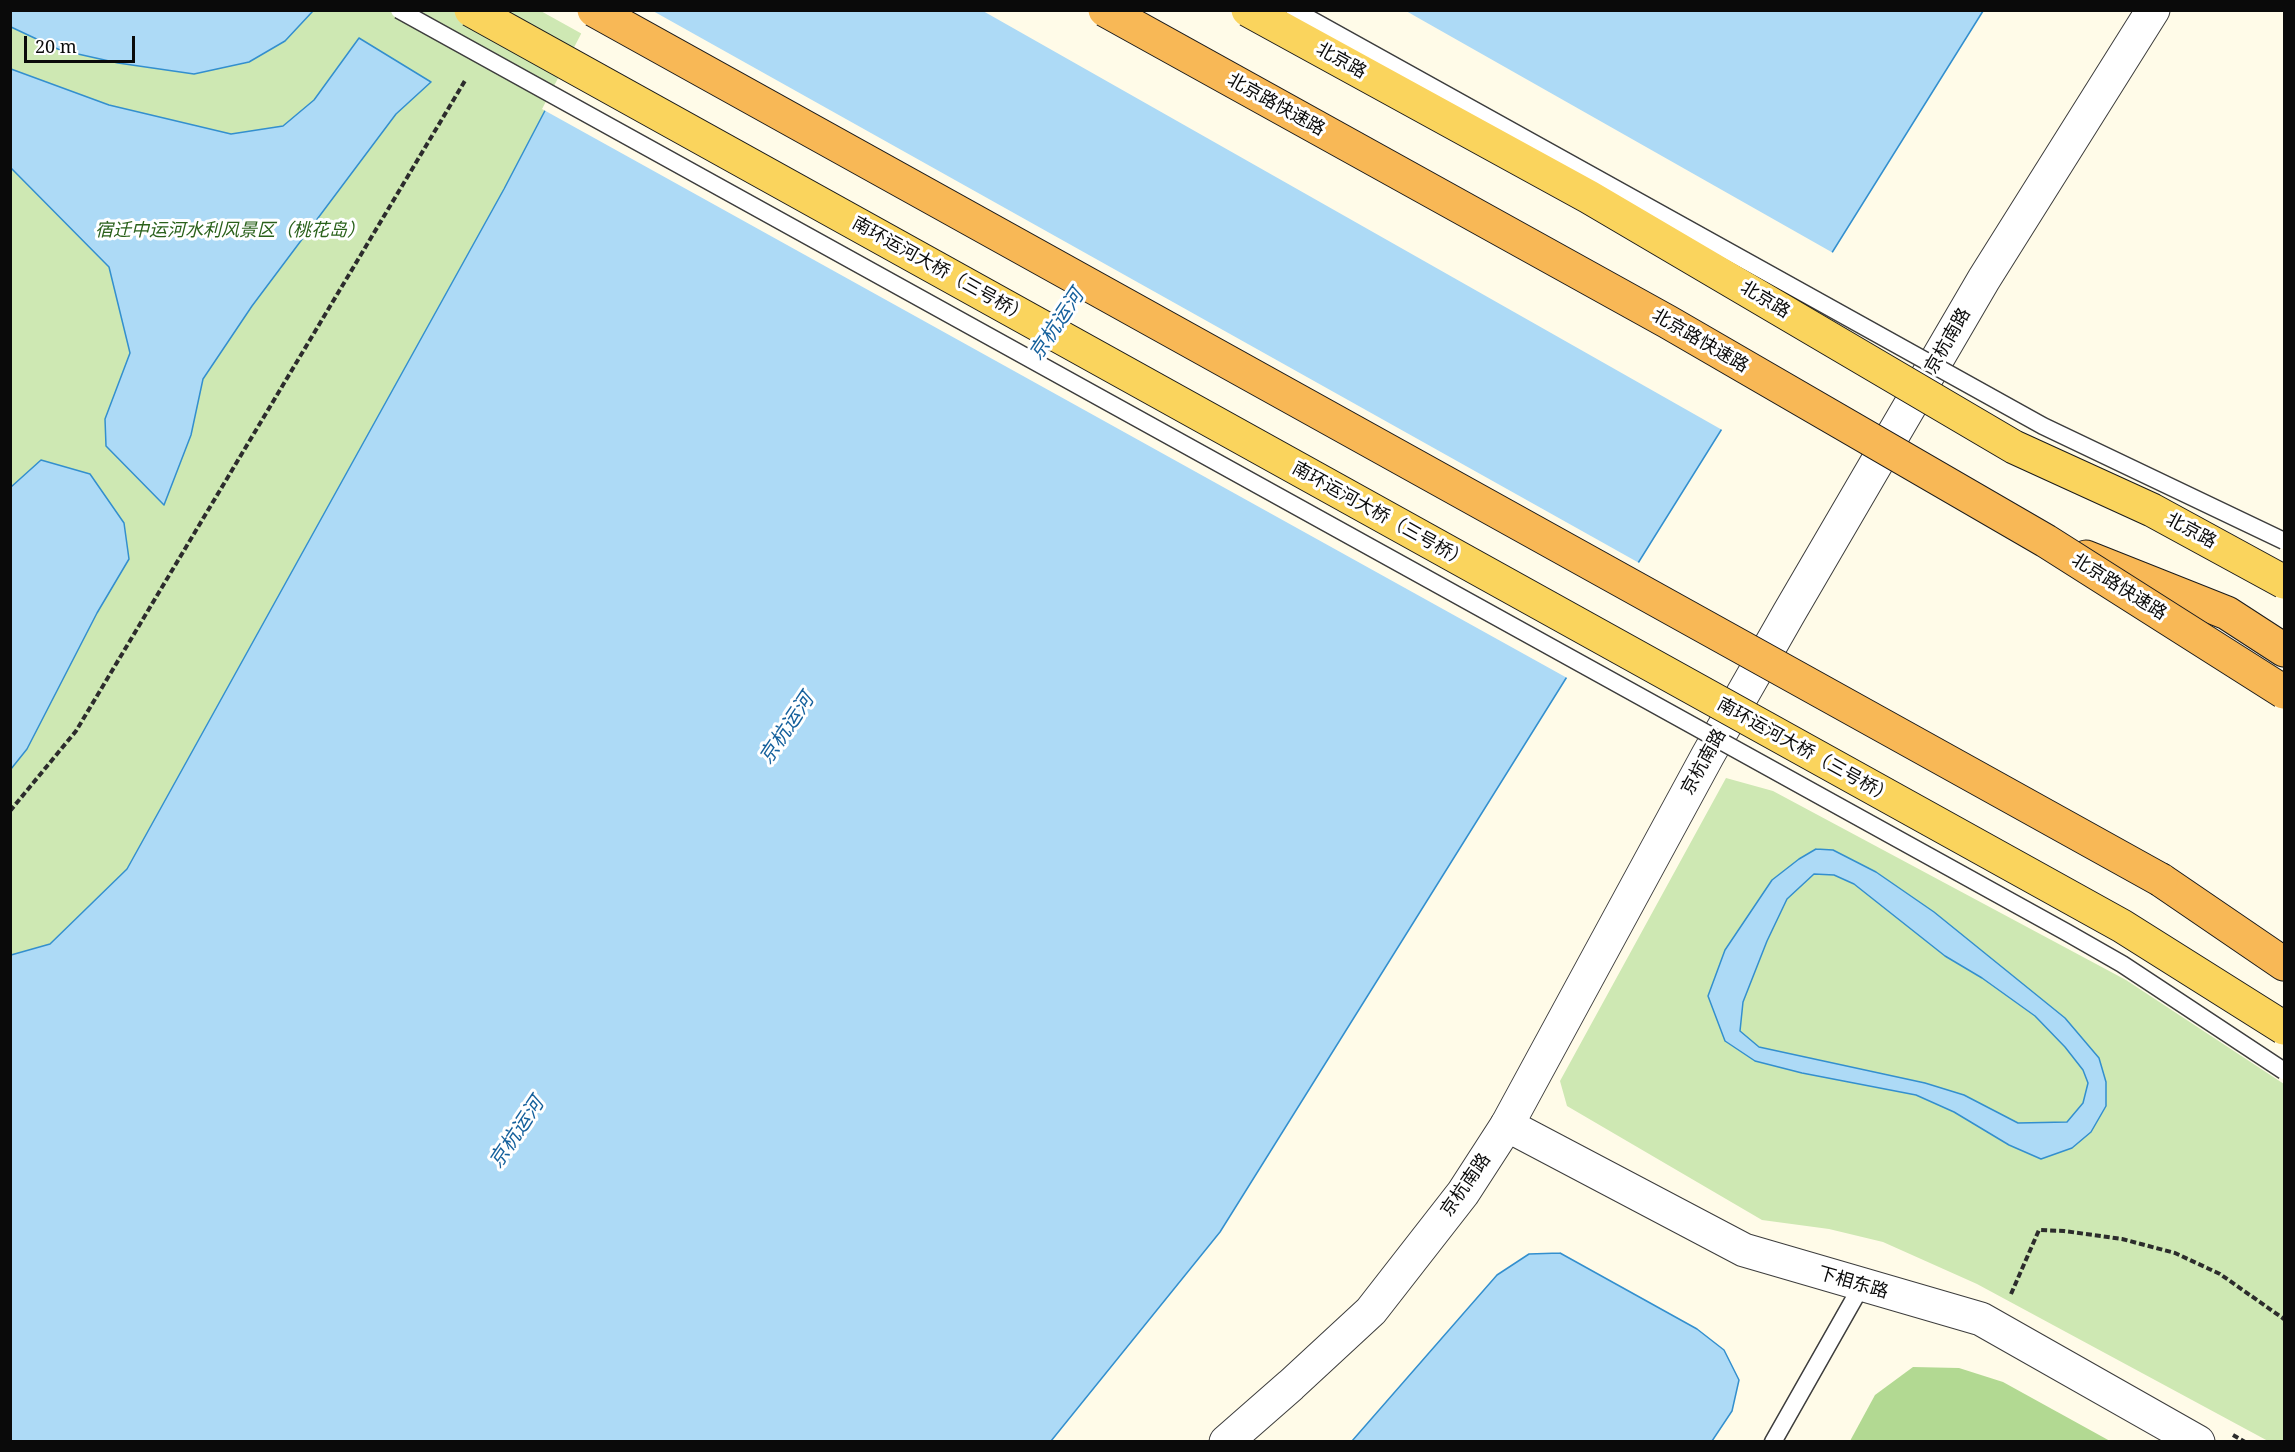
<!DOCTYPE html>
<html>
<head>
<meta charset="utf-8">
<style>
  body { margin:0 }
  #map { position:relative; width:2295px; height:1452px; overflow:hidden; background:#fffbe8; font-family:"Noto Serif",serif }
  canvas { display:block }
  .frame { position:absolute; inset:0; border:12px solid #0a0a0a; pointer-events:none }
  .scale { position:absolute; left:24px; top:36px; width:111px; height:27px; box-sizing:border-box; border:3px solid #0a0a0a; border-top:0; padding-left:8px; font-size:18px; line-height:21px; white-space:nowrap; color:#0a0a0a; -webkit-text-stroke:4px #fff; paint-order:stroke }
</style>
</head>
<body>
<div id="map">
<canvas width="2295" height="1452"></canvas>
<div class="frame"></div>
<div class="scale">20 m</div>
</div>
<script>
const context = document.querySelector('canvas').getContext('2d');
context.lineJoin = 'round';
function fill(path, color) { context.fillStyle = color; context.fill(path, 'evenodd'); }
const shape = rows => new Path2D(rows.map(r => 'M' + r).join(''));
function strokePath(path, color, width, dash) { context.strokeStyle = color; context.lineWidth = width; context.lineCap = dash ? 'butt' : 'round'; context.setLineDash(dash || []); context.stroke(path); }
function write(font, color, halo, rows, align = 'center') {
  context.font = font + ' "Noto Serif","Noto Sans SC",serif'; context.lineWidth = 6; context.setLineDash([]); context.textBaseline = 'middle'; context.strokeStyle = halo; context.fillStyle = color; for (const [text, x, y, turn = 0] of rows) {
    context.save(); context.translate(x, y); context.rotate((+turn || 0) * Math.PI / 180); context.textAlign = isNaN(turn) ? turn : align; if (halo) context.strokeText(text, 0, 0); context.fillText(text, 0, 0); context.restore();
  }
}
fill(shape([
  [539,10,584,35,504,189,127,869,50,944,11,955,11,11],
  [1726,778,1773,791,2126,980,2284,1084,2284,1441,2268,1441,1977,1284,1883,1242,1829,1229,1762,1220,1567,1106,1560,1081]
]), '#cee8b3');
fill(shape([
  [1913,1367,1959,1368,2003,1382,2110,1441,1850,1441,1875,1395]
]), '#b2d992');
const water = shape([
  [11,10,313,10,313,11,285,41,249,62,194,74,118,63,60,50,11,27,11,10],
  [589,11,1983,11,1220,1232,1051,1441,11,1442,11,955,50,944,127,869,504,189,584,36,589,11],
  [359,38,431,82,396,114,252,306,203,379,191,435,164,505,106,446,105,419,130,353,109,267,11,168,11,69,109,105,231,134,283,126,314,100,359,38],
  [41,460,90,474,124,523,129,559,97,613,27,749,11,769,11,487,41,460],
  [1816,849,1833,850,1876,872,1934,912,2065,1018,2099,1058,2106,1082,2106,1106,2091,1132,2072,1148,2041,1159,2009,1145,1954,1112,1916,1095,1802,1073,1755,1061,1725,1041,1708,996,1725,950,1772,880,1799,859,1816,849],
  [1814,874,1834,875,1854,884,1945,956,1982,978,2035,1016,2065,1047,2083,1070,2088,1083,2083,1103,2067,1122,2018,1123,1964,1095,1925,1083,1759,1047,1740,1031,1743,1002,1767,941,1787,899,1814,874],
  [1560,1253,1697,1329,1724,1350,1739,1380,1732,1411,1712,1441,1352,1441,1497,1275,1529,1254,1560,1253]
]);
fill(water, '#addaf6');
strokePath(water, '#338fce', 1.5);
fill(shape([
  [586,10,653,11,1641,564,1569,679,542,109,581,34],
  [983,11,1406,11,1835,254,1724,431]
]), '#fffbe8');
const service = shape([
  [1773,1442,1862,1285]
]);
const minor = shape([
  [1507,1125,1744,1250,1981,1319,2198,1442]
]);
const tertiary = shape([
  [1226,1442,1291,1385,1371,1311,1463,1193,1507,1125,1708,755,1789,613,1984,279,2153,10]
]);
const trunk = shape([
  [2086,557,2227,613,2284,650],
  [2161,880,2284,964]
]);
strokePath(service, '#3d3d3d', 19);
strokePath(minor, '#3d3d3d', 35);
strokePath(tertiary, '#3d3d3d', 35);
strokePath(trunk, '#1b1b1b', 35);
strokePath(shape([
  [10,811,76,731,466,79],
  [2011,1294,2039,1230,2064,1231,2122,1239,2175,1253,2220,1274,2284,1319],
  [2233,1435,2245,1442]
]), '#2c2c2c', 4, [6, 3]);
strokePath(service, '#fff', 16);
strokePath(minor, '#fff', 33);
strokePath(tertiary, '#fff', 33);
strokePath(trunk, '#f8b856', 33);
const serviceBridge = shape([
  [399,10,2066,932,2122,964,2284,1071],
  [1294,10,2043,426,2284,541]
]);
const primaryBridge = shape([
  [471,10,2122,926,2284,1028],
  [1248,10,1589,197,2014,447,2152,510,2284,582]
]);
const trunkBridge = shape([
  [594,10,2161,880],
  [1105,10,1668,322,2046,541,2284,692]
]);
strokePath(serviceBridge, '#3d3d3d', 19, []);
strokePath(primaryBridge, '#1b1b1b', 35, []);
strokePath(trunkBridge, '#1b1b1b', 35, []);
strokePath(serviceBridge, '#fff', 16);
strokePath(primaryBridge, '#fad45d', 33);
strokePath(trunkBridge, '#f8b856', 33);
write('18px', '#0a0a0a', '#fff', [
  ["北京路",1341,61,29],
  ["北京路快速路",1276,105,29],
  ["南环运河大桥（三号桥）",940,270,29],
  ["北京路",1765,300,31],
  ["北京路快速路",1700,341,30],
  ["京杭南路",1948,341,-60],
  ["南环运河大桥（三号桥）",1380,515,29],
  ["北京路",2191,531,28],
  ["北京路快速路",2119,587,32],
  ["南环运河大桥（三号桥）",1805,751,29],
  ["京杭南路",1704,762,-61],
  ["京杭南路",1466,1185,-55],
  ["下相东路",1853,1283,16]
]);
write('italic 18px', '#2a611b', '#fff', [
  ["宿迁中运河水利风景区（桃花岛）",230,231]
]);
write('italic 20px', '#14609c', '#fff', [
  ["京杭运河",1057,325,-56],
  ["京杭运河",787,729,-56],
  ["京杭运河",517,1133,-56]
]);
</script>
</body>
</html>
